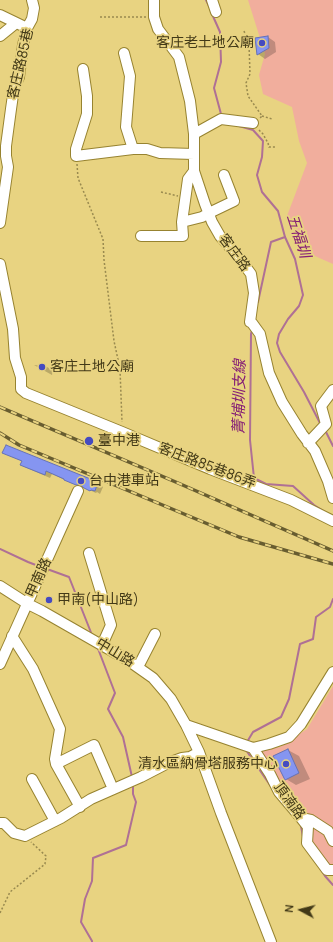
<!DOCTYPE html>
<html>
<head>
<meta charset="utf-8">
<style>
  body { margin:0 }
  #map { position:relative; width:333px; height:942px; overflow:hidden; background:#e8d381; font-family:Manrope,sans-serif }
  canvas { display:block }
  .north { position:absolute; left:281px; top:890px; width:40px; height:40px; -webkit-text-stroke:3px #e8d381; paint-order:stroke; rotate:277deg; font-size:11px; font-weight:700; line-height:16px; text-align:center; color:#423917 }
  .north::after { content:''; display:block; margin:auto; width:14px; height:18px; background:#423917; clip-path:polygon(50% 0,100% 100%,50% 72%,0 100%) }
</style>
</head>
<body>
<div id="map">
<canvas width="333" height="942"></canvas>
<div class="north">N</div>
</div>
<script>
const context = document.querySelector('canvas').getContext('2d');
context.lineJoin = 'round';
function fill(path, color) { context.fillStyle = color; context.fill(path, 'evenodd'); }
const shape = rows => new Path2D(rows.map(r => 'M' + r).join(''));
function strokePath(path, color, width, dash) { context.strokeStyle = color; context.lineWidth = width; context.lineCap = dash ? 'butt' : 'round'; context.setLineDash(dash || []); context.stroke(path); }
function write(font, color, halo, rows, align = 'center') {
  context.font = font + ' Manrope,"Noto Sans TC",sans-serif'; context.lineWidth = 3.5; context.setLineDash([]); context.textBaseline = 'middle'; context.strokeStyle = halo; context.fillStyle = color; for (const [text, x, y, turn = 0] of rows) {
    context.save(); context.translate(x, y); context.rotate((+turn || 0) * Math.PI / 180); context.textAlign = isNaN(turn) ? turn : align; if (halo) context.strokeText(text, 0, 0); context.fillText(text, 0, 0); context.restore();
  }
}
fill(shape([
  [248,0,333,0,333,264,308,253,297,242,287,216,307,163,299,141,292,107,263,94,259,75,265,54],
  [333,686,333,868,329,867,312,845,309,823,279,786,258,751,280,747,307,729]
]), '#f1ae9d');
fill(shape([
  [268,37,275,42,276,52,265,59,258,54],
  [34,365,45,366,53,370,52,375],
  [6,446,98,483,103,487,100,494,97,492,96,493,85,488,83,488,71,483,52,474,50,478,27,468,21,465,23,461],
  [288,750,299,756,310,779,296,785,286,779]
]), '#0003');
strokePath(shape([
  [206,0,210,8],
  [212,14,220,32,221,62,214,88,221,114,222,116],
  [239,126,253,130,263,141,262,157,257,175,262,192,278,211,285,237,295,259,303,295,299,306,288,319,279,334,277,343,280,352,304,392,321,425],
  [258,302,271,242,285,237],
  [252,330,251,334,250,440,254,478,266,484,293,486,314,505,325,512],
  [325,430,333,446],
  [0,549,28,562,41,567],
  [47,569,69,577,92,635],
  [97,646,115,693,108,709,123,737,132,777],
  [247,742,253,732,281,717,289,699,300,644,313,639,316,617,330,607,333,599],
  [246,750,272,788],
  [301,826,303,837],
  [320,868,325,876,333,885],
  [92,942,92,941,81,922,85,899,92,881,93,858,126,845,136,802,133,794,133,785]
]), '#af7095', 2);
const building = shape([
  [268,36,269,48,257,55,255,38,268,36],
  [6,445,98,482,95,491,91,490,90,491,84,488,80,485,76,485,64,480,64,479,46,471,45,475,20,465,22,461,2,453,6,445],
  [288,749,299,773,285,780,273,756,288,749]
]);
fill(building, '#8595f1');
strokePath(building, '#6672b5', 1);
const minor = shape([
  [154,0,154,17,158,29,179,57,190,101,194,134,194,171,205,204,212,222,220,236,240,259,251,274,254,293,250,322,252,323,260,334,269,373,282,402,302,434,315,451,328,481,333,498],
  [212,0,216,12],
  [0,15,27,28],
  [0,36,16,23],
  [124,53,130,76,126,127,133,149],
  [83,69,87,96,87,114,76,149,76,156,133,149,147,149,160,153,194,154],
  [194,134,221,119,253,123],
  [182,222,188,179,194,171],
  [0,223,8,167,6,156,6,146,11,109,14,88,19,77,23,45,27,28,32,19,34,8,32,0],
  [141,236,183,236,182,222,202,217,209,213,234,201,224,175],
  [0,264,13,329,15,358,21,377,21,389,26,393,122,432,210,469,291,500,333,521],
  [308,443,326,424,321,406,333,390],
  [89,553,111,625,102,645],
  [0,586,28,604,42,611,126,659,153,678,171,699,186,725,199,752,221,813,271,942],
  [12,636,33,669,60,729,55,759,56,764,80,807],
  [0,664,78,491],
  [138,667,155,634],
  [186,725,253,748,269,744,289,737,301,724,333,672],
  [253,748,270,774,279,792,301,818,308,827,307,843,327,870,333,870],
  [56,764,94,745,113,789],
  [32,779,55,821],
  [301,818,311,820,328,831,333,841],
  [0,823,4,823,14,833,25,836,61,818,91,799,141,777,168,763,182,758,190,757,199,752]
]);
strokePath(minor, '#978330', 12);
strokePath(shape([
  [100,17,146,17],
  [244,31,249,44,250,74,246,83,248,96,262,116,260,118],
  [262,116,272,119],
  [259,130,263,134,268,143,269,147,275,147],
  [77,164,78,178,103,239,104,260,114,341,120,369,122,422],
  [161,192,178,196],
  [0,913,10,892,45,864,46,856,31,842]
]), '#998a4f', 1.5, [2, 2]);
strokePath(minor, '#fff', 10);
const rail = shape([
  [0,407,178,483,333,551],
  [0,433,19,445,239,537,333,564]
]);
strokePath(rail, '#685d30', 3.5);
strokePath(rail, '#e8d381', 2, [6]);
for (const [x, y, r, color] of [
  [262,43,4,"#454bc0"],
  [42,367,4,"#454bc0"],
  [89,441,5,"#454bc0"],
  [81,481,4,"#454bc0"],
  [49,600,4,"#454bc0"],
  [286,764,4,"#454bc0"]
]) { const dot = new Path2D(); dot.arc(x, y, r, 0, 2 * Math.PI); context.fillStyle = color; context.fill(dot); strokePath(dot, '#e8d381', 1.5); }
write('14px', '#423917', '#e8d381', [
  ["客庄老土地公廟",254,43,"right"],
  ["客庄土地公廟",50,367],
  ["臺中港",98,441],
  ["台中港車站",89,481],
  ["甲南(中山路)",57,600],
  ["清水區納骨塔服務中心",278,764,"right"]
], 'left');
write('14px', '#423917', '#e8d381', [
  ["客庄路85巷",21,64,-77],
  ["客庄路",234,253,53],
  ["客庄路85巷86弄",207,466,21],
  ["甲南路",39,578,-66],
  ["中山路",115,653,31],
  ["頂湳路",289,801,54]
]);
write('italic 15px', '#851e75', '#e8d381', [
  ["五福圳",298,236,72],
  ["菁埔圳支線",240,397,-89]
]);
</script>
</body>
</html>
